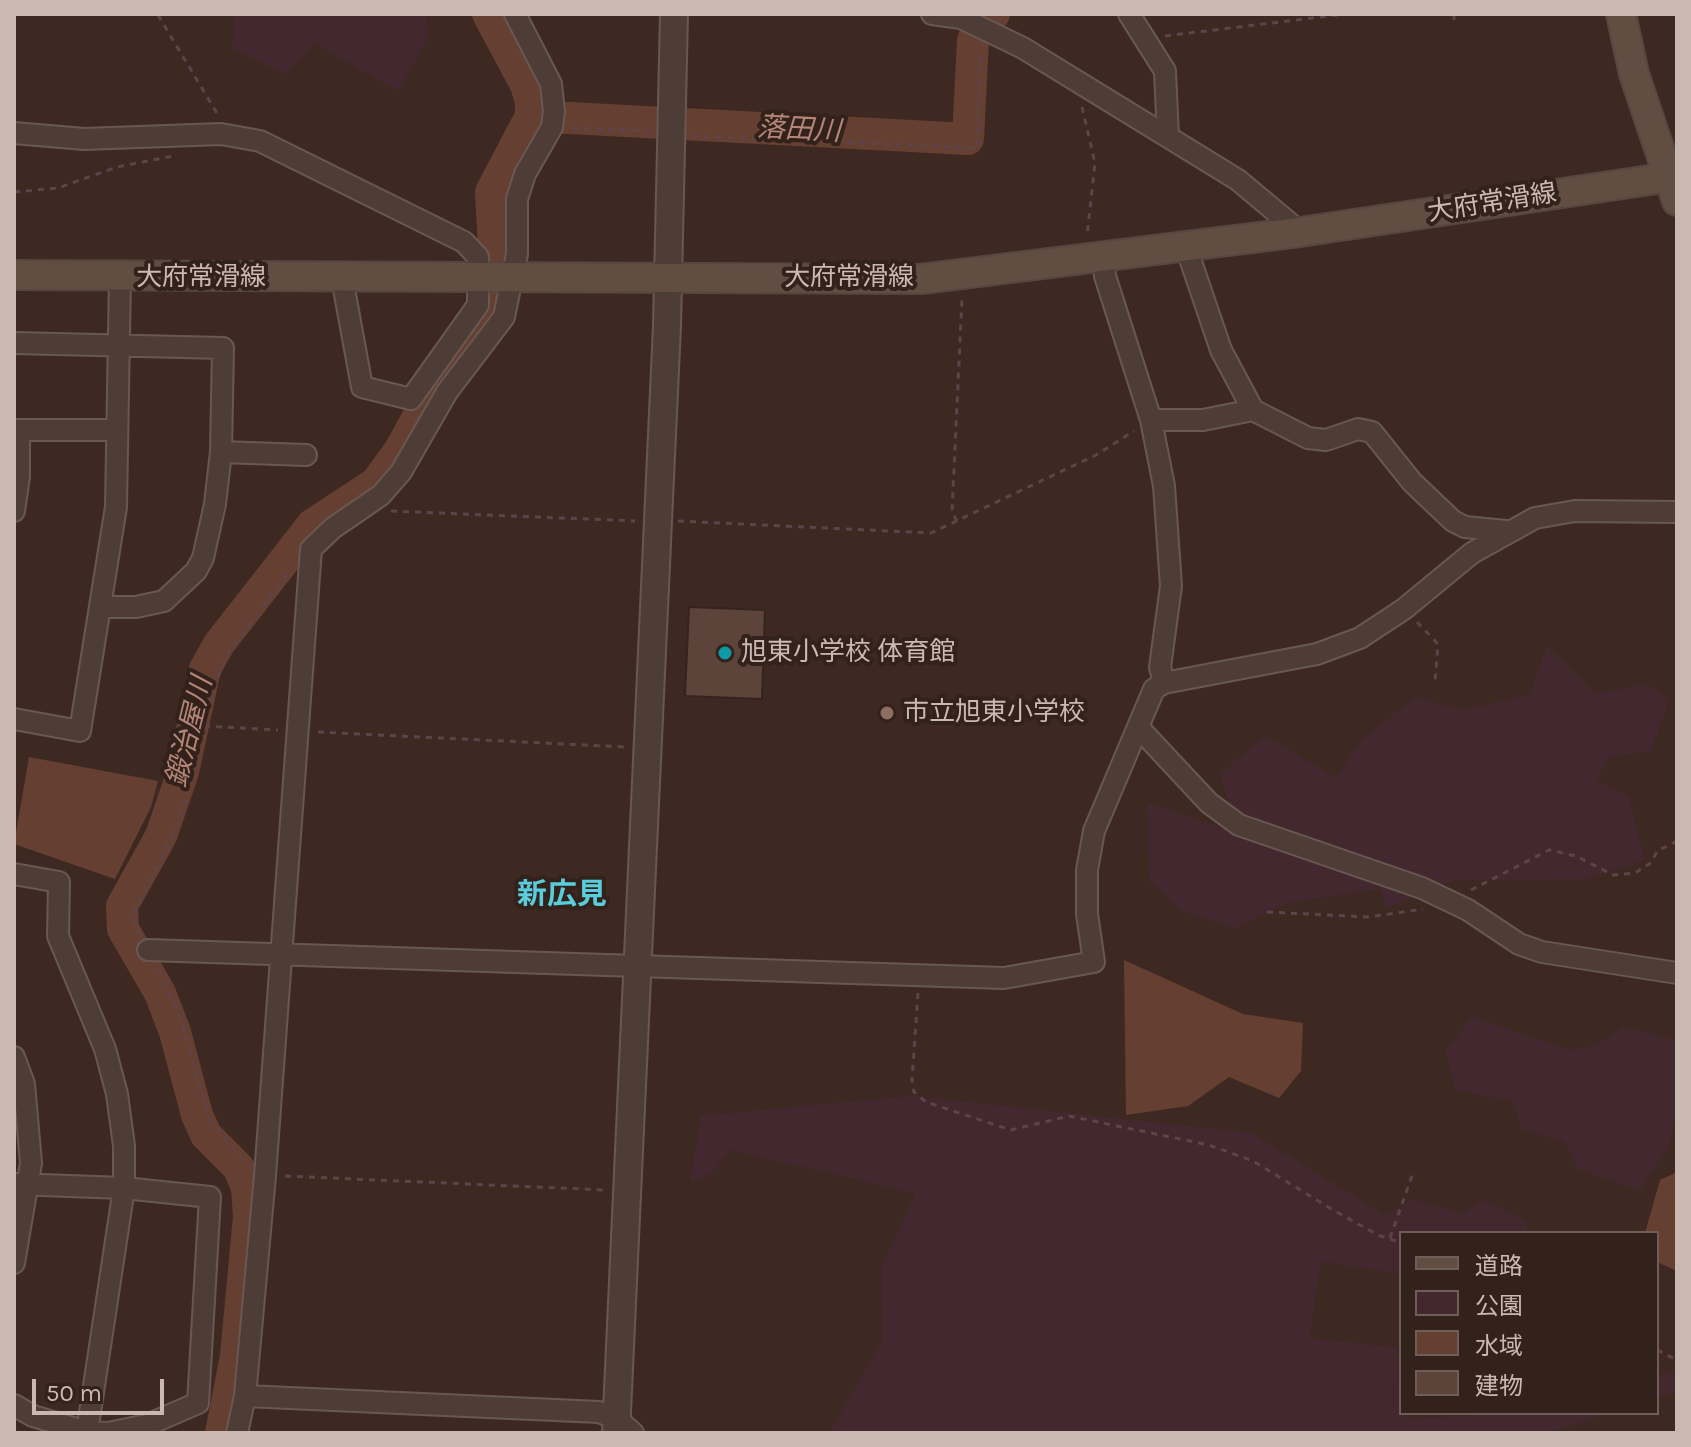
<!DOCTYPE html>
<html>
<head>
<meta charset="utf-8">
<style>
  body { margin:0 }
  #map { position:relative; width:1691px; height:1447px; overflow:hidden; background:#3e2922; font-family:Karla,"Noto Sans JP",sans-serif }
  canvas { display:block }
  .frame { position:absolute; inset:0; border:16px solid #cab9b1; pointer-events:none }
  .legend { position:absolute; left:1399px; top:1231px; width:260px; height:184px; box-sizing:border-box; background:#33221b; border:2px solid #6f5e57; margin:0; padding:10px 14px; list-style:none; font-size:24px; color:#cab9b1 }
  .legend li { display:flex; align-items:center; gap:16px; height:40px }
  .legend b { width:40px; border:2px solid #6f5e57 }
  .scale { position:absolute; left:32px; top:1379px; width:132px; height:36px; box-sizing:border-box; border:4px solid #cab9b1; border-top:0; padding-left:10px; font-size:24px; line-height:28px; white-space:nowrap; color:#cab9b1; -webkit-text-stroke:6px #33221b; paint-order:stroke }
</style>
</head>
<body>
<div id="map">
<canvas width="1691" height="1447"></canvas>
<div class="frame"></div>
<ul class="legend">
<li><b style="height:10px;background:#624d43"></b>道路</li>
<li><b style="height:22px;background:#442830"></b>公園</li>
<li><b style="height:22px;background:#654032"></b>水域</li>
<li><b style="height:22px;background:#5c443b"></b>建物</li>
</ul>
<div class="scale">50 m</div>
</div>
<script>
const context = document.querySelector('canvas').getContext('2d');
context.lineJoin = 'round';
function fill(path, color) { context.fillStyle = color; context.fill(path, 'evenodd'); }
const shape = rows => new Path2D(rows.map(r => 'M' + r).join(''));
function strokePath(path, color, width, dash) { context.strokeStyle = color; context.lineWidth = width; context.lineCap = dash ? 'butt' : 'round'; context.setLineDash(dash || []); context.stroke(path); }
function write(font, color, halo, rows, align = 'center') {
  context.font = font + ' Karla,"Noto Sans JP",sans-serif'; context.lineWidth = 8; context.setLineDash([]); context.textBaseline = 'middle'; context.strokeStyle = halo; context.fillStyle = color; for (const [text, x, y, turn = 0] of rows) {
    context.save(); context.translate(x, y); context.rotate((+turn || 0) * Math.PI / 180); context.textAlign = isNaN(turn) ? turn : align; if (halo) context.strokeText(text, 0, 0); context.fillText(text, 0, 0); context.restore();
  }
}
fill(shape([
  [235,14,426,14,428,38,398,91,314,43,285,74,232,48],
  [1547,646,1595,694,1648,684,1669,700,1651,751,1608,757,1596,781,1629,796,1645,860,1587,879,1455,880,1387,908,1380,889,1291,902,1235,928,1180,910,1149,880,1147,803,1238,833,1220,774,1265,736,1336,778,1361,740,1415,698,1464,710,1530,694],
  [1473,1017,1571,1051,1597,1045,1624,1027,1677,1041,1677,1108,1668,1147,1640,1190,1578,1169,1565,1142,1523,1130,1512,1101,1455,1090,1446,1049],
  [912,1096,1251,1133,1386,1216,1412,1199,1463,1214,1484,1200,1527,1221,1527,1233,1401,1233,1401,1274,1321,1261,1309,1338,1397,1348,1401,1413,1410,1413,1411,1419,1517,1413,1609,1413,1548,1433,829,1433,882,1342,881,1268,916,1193,731,1150,711,1174,690,1182,701,1116],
  [1677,1370,1677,1391,1657,1397,1657,1376]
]), '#442830');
fill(shape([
  [29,757,158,781,151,807,115,879,14,844],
  [1124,960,1243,1014,1303,1023,1301,1071,1279,1098,1229,1077,1188,1106,1126,1115],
  [1677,1172,1677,1271,1657,1262,1657,1233,1645,1233,1660,1180]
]), '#654032');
strokePath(shape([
  [986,17,994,14],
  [531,116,968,139,973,40],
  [221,1433,236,1356,249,1216,247,1188,239,1168,206,1135,197,1115,175,1032,160,993,123,929,122,906,161,836,183,772,205,669,219,644,312,525,376,483,400,450,429,397,487,320,495,267,491,192,531,116,531,102,526,85,488,14]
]), '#654032', 32);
const building = shape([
  [689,607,765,610,762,699,685,696,689,607]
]);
fill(building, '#5c443b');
strokePath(building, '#35241d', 2);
const minor = shape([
  [932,14,961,18,1023,48,1238,180,1300,232],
  [1129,14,1165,71,1168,137],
  [14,133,84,139,221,134,260,141,464,242,478,257,478,305,411,399,362,387,342,278],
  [1186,247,1221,350,1253,410],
  [1103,258,1105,276,1151,420,1164,486,1171,586,1160,667,1164,683],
  [14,343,223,348,221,452],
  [1151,420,1203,420,1253,410,1308,438,1326,440,1358,429,1372,432,1412,482,1453,521,1465,527,1506,531],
  [14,430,19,430,19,477],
  [19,430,117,430],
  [14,477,19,477,14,511],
  [100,607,136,607,164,601,196,571,203,558,215,504,221,452,306,455],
  [14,719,80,731,116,507,120,277],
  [1138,727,1209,803,1239,825,1422,888,1468,910,1519,944,1542,952,1677,973],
  [14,874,59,882,58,936,105,1049,117,1094,124,1146,124,1188,14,1184],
  [148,950,1004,978,1094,962,1087,914,1087,870,1094,831,1154,689,1164,683,1317,654,1360,638,1404,609,1472,553,1535,518,1575,511,1677,512],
  [14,1057,24,1084,31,1163,14,1263],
  [245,1396,599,1412,617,1419,633,1433],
  [14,1405,33,1416,87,1432,108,1433,147,1425,198,1403,210,1197,124,1188,87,1432],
  [237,1433,245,1396,265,1176,311,549,333,528,381,495,401,472,447,392,504,317,517,254,517,199,525,174,552,127,554,111,551,84,515,14]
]);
const tertiary = shape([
  [616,1433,667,326,674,14]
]);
const secondary = shape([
  [1621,14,1634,74,1677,201],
  [14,275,921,279,1300,232,1677,176]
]);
strokePath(minor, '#695851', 24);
strokePath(tertiary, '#695851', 30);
strokePath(secondary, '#57463f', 32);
strokePath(shape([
  [1454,14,1454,20],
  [1461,14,1469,14],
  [158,15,218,115],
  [1165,36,1345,14],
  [1082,107,1095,163,1087,236],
  [572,128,649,131],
  [692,136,977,148,981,49],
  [14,192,58,188,117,167,173,156],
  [391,511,635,521],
  [678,521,931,533,1096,455,1134,431],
  [957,521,952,512,962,298],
  [1417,622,1438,644,1435,682],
  [204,726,278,730],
  [318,732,626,747],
  [1471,890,1549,850,1576,856,1613,875,1635,873,1652,862,1657,851,1677,841],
  [1267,912,1369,917,1423,909],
  [140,936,132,916,165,852,187,796,209,701,227,654,289,572],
  [159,970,181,1019,209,1119,247,1164],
  [918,993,912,1080,914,1092,926,1102,1011,1130,1069,1116,1209,1145,1253,1161,1333,1210,1378,1235,1401,1243],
  [285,1176,605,1190],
  [1390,1238,1414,1170],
  [1657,1350,1677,1360]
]), '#5e444a', 3, [6, 6]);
strokePath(minor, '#4e3d36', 20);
strokePath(tertiary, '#4e3d36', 26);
strokePath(secondary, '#624d43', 28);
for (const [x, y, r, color] of [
  [725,653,8,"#0f9aa8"],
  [887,713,8,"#8d6e63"]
]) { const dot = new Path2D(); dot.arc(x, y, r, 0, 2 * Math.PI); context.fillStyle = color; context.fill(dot); strokePath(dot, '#33221b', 3); }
write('26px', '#cab9b1', '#33221b', [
  ["大府常滑線",1492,203,-9],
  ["大府常滑線",201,278],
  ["大府常滑線",849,278]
]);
write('26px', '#cab9b1', '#33221b', [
  ["旭東小学校 体育館",741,653],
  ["市立旭東小学校",903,713]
], 'left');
write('italic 28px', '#b38677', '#33221b', [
  ["落田川",799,130,3],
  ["鍛治屋川",190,732,-76]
]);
write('bold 30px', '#5accdc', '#33221b', [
  ["新広見",562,895]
]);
</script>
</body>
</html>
